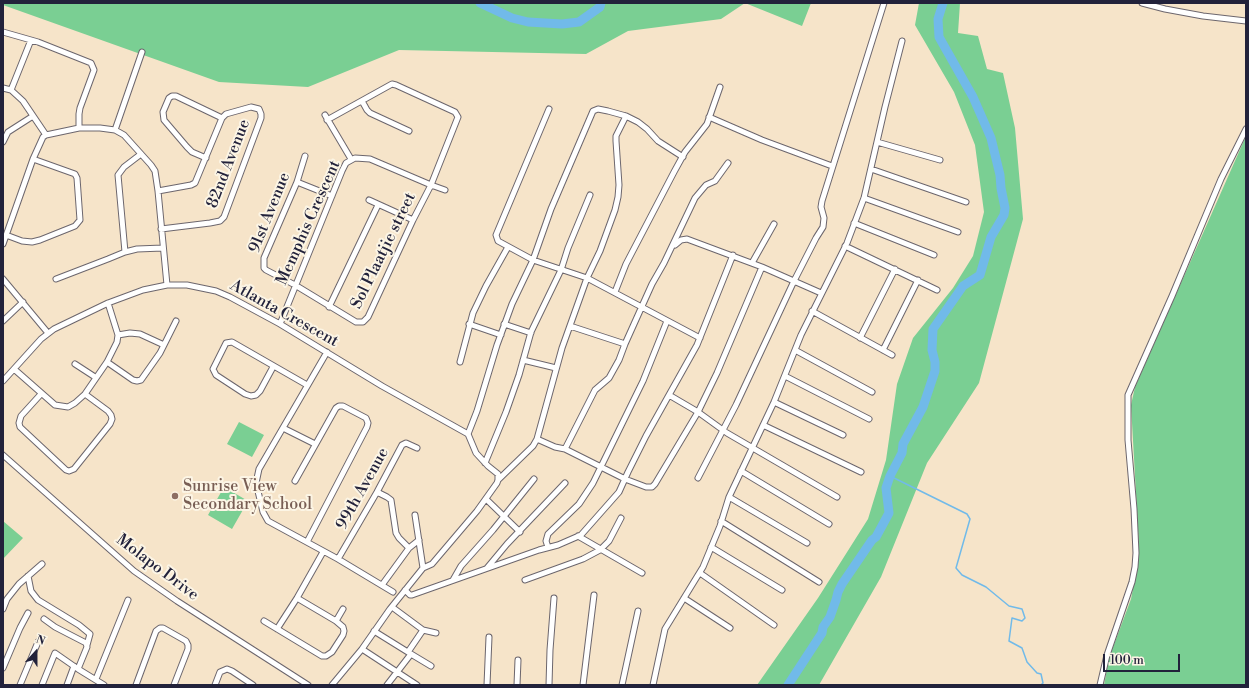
<!DOCTYPE html>
<html>
<head>
<meta charset="utf-8">
<style>
  body { margin:0 }
  #map { position:relative; width:1249px; height:688px; overflow:hidden; background:#f6e4c9; font-family:"Libre Bodoni",serif }
  canvas { display:block }
  .frame { position:absolute; inset:0; border:4px solid #22223b; pointer-events:none }
  .north { position:absolute; left:16px; top:632px; width:40px; height:40px; -webkit-text-stroke:3px #fcf5e5; paint-order:stroke; rotate:21deg; font-size:11px; font-weight:700; line-height:16px; text-align:center; color:#22223b }
  .north::after { content:''; display:block; margin:auto; width:14px; height:18px; background:#22223b; clip-path:polygon(50% 0,100% 100%,50% 72%,0 100%) }
  .scale { position:absolute; left:1103px; top:654px; width:77px; height:18px; box-sizing:border-box; border:2px solid #22223b; border-top:0; padding-left:5px; font-size:12px; line-height:14px; white-space:nowrap; color:#22223b; -webkit-text-stroke:3px #fcf5e5; paint-order:stroke }
</style>
</head>
<body>
<div id="map">
<canvas width="1249" height="688"></canvas>
<div class="frame"></div>
<div class="north">N</div>
<div class="scale">100 m</div>
</div>
<script>
const context = document.querySelector('canvas').getContext('2d');
context.lineJoin = 'round';
function fill(path, color) { context.fillStyle = color; context.fill(path, 'evenodd'); }
const shape = rows => new Path2D(rows.map(r => 'M' + r).join(''));
function strokePath(path, color, width, dash) { context.strokeStyle = color; context.lineWidth = width; context.lineCap = dash ? 'butt' : 'round'; context.setLineDash(dash || []); context.stroke(path); }
function write(font, color, halo, rows, align = 'center') {
  context.font = font + ' "Libre Bodoni",serif'; context.lineWidth = 4; context.setLineDash([]); context.textBaseline = 'middle'; context.strokeStyle = halo; context.fillStyle = color; for (const [text, x, y, turn = 0] of rows) {
    context.save(); context.translate(x, y); context.rotate((+turn || 0) * Math.PI / 180); context.textAlign = isNaN(turn) ? turn : align; if (halo) context.strokeText(text, 0, 0); context.fillText(text, 0, 0); context.restore();
  }
}
fill(shape([
  [3,3,745,3,721,19,628,31,586,54,399,50,308,87,219,82,3,5],
  [745,3,811,3,802,26],
  [919,3,960,3,958,33,978,36,987,69,1003,73,1015,128,1023,219,979,383,927,463,881,577,819,685,757,685,818,598,868,519,886,460,897,384,913,338,953,288,973,256,984,212,975,145,954,92,915,25],
  [1246,136,1246,685,1104,685,1109,658,1131,599,1136,573,1139,547,1131,405,1135,387],
  [239,422,264,435,252,457,227,444],
  [224,487,248,501,232,529,208,515],
  [3,521,23,538,3,559]
]), '#7acf93');
strokePath(shape([
  [890,476,967,514,970,519,956,568,962,575,986,587,1009,606,1022,609,1025,618,1022,621,1012,618,1009,641,1022,648,1027,662,1037,673,1041,674,1043,683,1041,685]
]), '#71bae9', 1.5);
strokePath(shape([
  [480,3,512,18,528,22,562,24,579,22,600,7,601,3],
  [788,685,822,633,823,627,830,617,836,600,838,592,842,584,872,540,876,537,889,513,886,488,890,476,902,453,903,444,923,407,935,371,935,362,932,350,933,329,963,286,980,275,991,237,1004,215,1005,208,1001,188,1000,175,991,138,973,97,939,37,938,19,943,3]
]), '#71bae9', 9);
const minor = shape([
  [1142,3,1165,9,1203,16,1246,21],
  [3,32,38,42,91,63,94,70,80,108,79,114,79,128],
  [3,88,11,90,23,101,46,135],
  [11,90,31,40],
  [362,101,367,110,370,113,409,131],
  [549,109,496,235,498,241,533,260,587,278,700,338],
  [325,115,351,159],
  [709,117,762,140,832,166],
  [115,130,142,52],
  [3,142,8,132,33,116],
  [877,142,940,160],
  [305,156,297,182,264,258,264,268,266,270,295,285,356,322,363,322,368,317,413,220,431,185,458,117,455,112,396,85,392,84,327,120],
  [206,158,192,152,187,147,164,120,163,112,169,98,172,96,176,96,222,118],
  [871,169,966,202],
  [297,182,332,196],
  [158,191,191,185,195,183,222,118,226,114,251,107,259,109,261,114,261,118,224,217,220,221,210,223,161,229],
  [864,198,958,232],
  [369,200,413,220],
  [854,223,934,255],
  [6,235,22,241,32,242,40,240,75,226,80,220,77,178,75,174,33,159],
  [3,244,33,159,43,137,46,135,79,128,100,128,115,130,124,135,151,165,155,171,158,191,167,285],
  [675,245,681,240,687,239,695,242,762,267,821,293],
  [845,246,937,290],
  [125,252,118,175,124,167,141,154],
  [752,263,774,224],
  [3,279,48,333],
  [56,279,108,259,125,252,137,249,163,248],
  [615,292,626,264,674,172,685,152,707,124,720,87],
  [329,307,378,205],
  [812,311,892,355],
  [3,321,23,302],
  [280,324,342,171,346,163,355,158,370,159,431,185,445,190],
  [469,324,501,335],
  [504,324,531,333],
  [570,326,625,344],
  [118,335,130,333,140,334,164,345],
  [860,338,895,269],
  [795,350,872,392],
  [883,350,918,280],
  [327,352,259,469,256,483,263,512,268,521,338,559,393,592],
  [523,360,556,368],
  [107,362,133,380,137,381,141,380,160,353,176,321],
  [460,362,473,313,486,286,508,247],
  [75,364,95,377],
  [273,367,260,391,256,395,251,396,245,394,216,375,213,369,226,343,232,342,307,385],
  [14,369,55,405,68,407,75,403,85,394,107,362,117,342,118,335,108,303],
  [785,376,869,419],
  [3,381,41,339,54,329,108,303,143,290,167,285,187,285,216,291,230,297,280,324,382,386,468,434],
  [41,394,21,416,19,423,20,427,66,470,69,471,74,469,110,424,112,419,111,415,108,411,85,394],
  [669,395,698,412,727,433,837,497],
  [774,402,843,435],
  [763,425,861,472],
  [283,428,315,444],
  [537,439,555,447,565,449,625,479,646,487,652,487,655,484,698,412,717,373,762,267],
  [565,449,595,390,609,378,619,360,625,344,652,284,664,263,695,198,706,185,715,181,728,163],
  [3,455,134,571,177,601,308,685],
  [485,463,506,412,519,375,531,332,561,270,568,248,590,195],
  [741,471,829,524],
  [698,478,736,405,794,281,816,238,823,227,824,218,821,207,822,201,884,3],
  [498,480,533,446,537,439,562,348,587,278,600,251,615,210,618,197,619,185,616,141,616,136,626,116],
  [295,481,336,408,339,406,343,406,366,418,368,423,367,427,307,542],
  [377,492,387,497,391,500,396,533,399,538,409,548],
  [729,497,807,543],
  [486,499,520,532],
  [415,515,423,568],
  [721,521,819,582],
  [578,536,642,573],
  [548,547,546,541,548,534,579,504,593,483,643,381,667,321],
  [711,547,782,590],
  [338,559,377,492,402,445,406,443,417,448],
  [487,568,507,544,565,483],
  [700,573,774,625],
  [28,576,31,591,38,600,79,625,90,634,87,645],
  [453,580,461,566,493,530,534,479],
  [525,580,583,559,600,550,609,541,621,518],
  [382,585,409,548,419,540],
  [405,590,410,595,412,595,539,550,558,545,581,535,619,492,628,472,646,436,697,345,733,255],
  [684,598,730,628],
  [392,607,423,630,436,633],
  [3,609,7,599,19,584,42,564],
  [44,619,55,627,86,643,87,647,78,669,104,685],
  [264,621,322,656,326,656,332,652,343,635,344,631,343,627,336,621,297,598],
  [336,621,343,609],
  [277,629,297,598,323,552],
  [374,631,411,654,387,685],
  [362,649,417,685],
  [408,652,423,630],
  [411,654,431,666],
  [3,668,20,628,28,613],
  [96,679,128,600],
  [20,685,38,642],
  [42,685,55,653,78,669],
  [67,685,74,666],
  [136,685,156,631,160,628,163,628,186,641,188,645,188,649,174,685],
  [215,685,220,672,227,669,232,671,253,685],
  [332,685,362,649,390,609,423,568,432,564,477,511,497,483,498,480,498,474,488,466,476,453,468,434,477,411,497,345,512,304,533,260,551,209,593,111,598,109,608,111,626,116,638,122,647,129,658,141,683,157],
  [487,685,489,637],
  [517,685,518,660],
  [549,685,550,650,554,598],
  [583,685,594,595],
  [622,685,638,611],
  [653,685,665,629,703,567,720,526,729,497,774,402,801,335,847,243,864,198,885,107,902,41],
  [1100,685,1107,655,1132,582,1135,567,1136,553,1134,509,1128,440,1128,395,1172,296,1221,179,1246,129]
]);
strokePath(minor, '#6c666d', 7);
strokePath(minor, '#fff', 5);
for (const [x, y, r, color] of [
  [175,496,4,"#8d6e63"]
]) { const dot = new Path2D(); dot.arc(x, y, r, 0, 2 * Math.PI); context.fillStyle = color; context.fill(dot); strokePath(dot, '#fcf5e5', 1.5); }
write('16px', '#22223b', '#fcf5e5', [
  ["82nd Avenue",229,164,-69],
  ["91st Avenue",270,213,-68],
  ["Memphis Crescent",309,223,-66],
  ["Sol Plaatjie street",384,251,-64],
  ["Atlanta Crescent",284,314,29],
  ["99th Avenue",363,489,-61],
  ["Molapo Drive",157,568,37]
]);
write('16px', '#785e54', '#fcf5e5', [
  ["Sunrise View",183,487],
  ["Secondary School",183,505]
], 'left');
</script>
</body>
</html>
